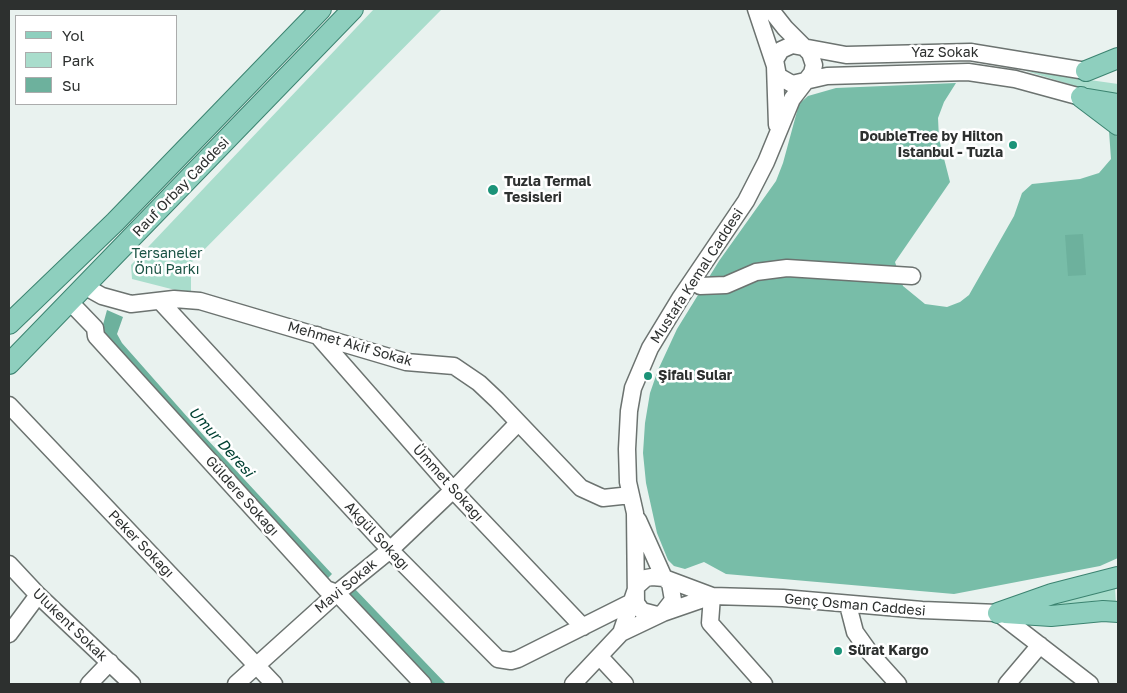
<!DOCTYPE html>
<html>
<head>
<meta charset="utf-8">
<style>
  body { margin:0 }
  #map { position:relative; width:1127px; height:693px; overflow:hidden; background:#e9f2ef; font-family:"Golos Text",sans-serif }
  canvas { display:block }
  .frame { position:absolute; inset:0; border:10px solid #2d302f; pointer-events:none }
  .legend { position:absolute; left:15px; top:15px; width:162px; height:90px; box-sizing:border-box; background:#fff; border:1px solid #abacac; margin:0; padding:6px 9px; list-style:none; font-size:15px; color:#2d302f }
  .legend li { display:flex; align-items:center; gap:10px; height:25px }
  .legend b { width:25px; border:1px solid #abacac }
</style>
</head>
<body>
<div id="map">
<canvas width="1127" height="693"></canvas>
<div class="frame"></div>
<ul class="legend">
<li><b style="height:6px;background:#8ecfbe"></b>Yol</li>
<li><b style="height:14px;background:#a9ddcc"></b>Park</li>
<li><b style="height:14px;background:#6db19d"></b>Su</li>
</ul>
</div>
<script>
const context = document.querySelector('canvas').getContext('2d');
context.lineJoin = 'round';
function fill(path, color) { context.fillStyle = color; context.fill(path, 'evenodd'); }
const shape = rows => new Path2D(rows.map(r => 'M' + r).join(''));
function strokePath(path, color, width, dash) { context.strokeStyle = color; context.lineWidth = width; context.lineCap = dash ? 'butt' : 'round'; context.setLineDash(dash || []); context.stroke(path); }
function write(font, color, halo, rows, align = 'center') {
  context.font = font + ' "Golos Text",sans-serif'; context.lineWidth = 5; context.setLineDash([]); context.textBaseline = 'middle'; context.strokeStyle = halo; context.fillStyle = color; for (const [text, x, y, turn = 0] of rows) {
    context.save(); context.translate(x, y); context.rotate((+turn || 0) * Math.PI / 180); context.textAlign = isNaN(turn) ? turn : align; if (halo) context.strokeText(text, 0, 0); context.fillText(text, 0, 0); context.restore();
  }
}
fill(shape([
  [374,9,442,9,191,263,191,294,132,279,131,265],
  [1026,71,1118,84,1118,94,1082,88],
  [1110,588,1115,588,1116,604,1102,600,1047,607,1047,603]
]), '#a9ddcc');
fill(shape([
  [956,83,944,102,938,118,939,139,950,182,895,262,903,286,925,304,947,307,960,302,969,295,1014,216,1022,193,1032,184,1080,179,1099,173,1111,159,1109,131,1118,137,1118,558,1100,566,954,594,726,574,704,562,685,569,674,566,668,560,657,533,646,483,643,453,645,423,650,393,658,370,677,329,719,261,776,181,783,163,799,104,808,96,836,88]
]), '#78bda8');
fill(shape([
  [1083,234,1086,275,1068,276,1065,235],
  [107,310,123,317,117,334,122,343,205,437,332,574,323,583,101,332],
  [354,588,446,684,428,684,345,597]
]), '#6db19d');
const minor = shape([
  [756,9,775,66,777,125],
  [1081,97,1015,79,968,72,827,76,792,84,778,76,775,60,781,50,792,45,846,55,970,52,1086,71],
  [84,286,102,296,131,304,174,299,200,301,406,362,454,366,479,383,497,400,581,488,603,498,631,495],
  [700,286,726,285,756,272,787,268,912,276],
  [69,301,95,328,96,336,326,589,337,593,423,684],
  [160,301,390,550,498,659,511,661,518,659,632,602],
  [317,335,453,490,583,627],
  [9,405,274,684],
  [638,520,664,578,670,583,673,600,663,613,621,633,637,586,646,578,652,577,664,578,712,596,783,598,922,610,998,613,1090,684],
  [9,564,38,595,132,684],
  [712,596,657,615,642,611,636,603,635,513,628,482,627,449,629,411,633,388,650,348,681,297,746,201,766,162,792,99,812,73,814,65,810,53,785,28,770,9],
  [712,596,710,623,764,684],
  [848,605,855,632,870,653,898,684],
  [9,634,38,595],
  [600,657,625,684],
  [89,684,110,662],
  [236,684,337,593,390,550,453,490,518,423],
  [573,684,621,633],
  [1007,684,1040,645]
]);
const major = shape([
  [1086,71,1118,58],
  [1081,97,1118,125],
  [1088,99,1118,104],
  [9,324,115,222,321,9],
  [9,364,353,9],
  [998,613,1052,594,1118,577],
  [1005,613,1051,616,1103,611,1118,612]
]);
strokePath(minor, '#6c7370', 19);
strokePath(major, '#3b8370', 22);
strokePath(minor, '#fff', 16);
strokePath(major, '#8ecfbe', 20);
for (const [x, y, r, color] of [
  [1013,145,5,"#1b9378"],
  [493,190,6,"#1b9378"],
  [648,376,5,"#1b9378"],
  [838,651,5,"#1b9378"]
]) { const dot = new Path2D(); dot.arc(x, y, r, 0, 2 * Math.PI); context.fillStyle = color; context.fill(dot); strokePath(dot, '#fff', 2); }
write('14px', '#2d302f', '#fff', [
  ["Yaz Sokak",945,53],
  ["Rauf Orbay Caddesi",181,187,-46],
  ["Mustafa Kemal Caddesi",697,276,-57],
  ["Mehmet Akif Sokak",350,344,16],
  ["Ümmet Sokağı",448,483,48],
  ["Güldere Sokağı",242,496,48],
  ["Akgül Sokağı",377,536,47],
  ["Peker Sokağı",141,544,46],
  ["Mavi Sokak",346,586,-40],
  ["Genç Osman Caddesi",855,605,5],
  ["Ulukent Sokak",70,625,44]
]);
write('bold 14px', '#2d302f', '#fff', [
  ["DoubleTree by Hilton",1003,137,"right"],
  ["Istanbul - Tuzla",1003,153,"right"],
  ["Tuzla Termal",504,182],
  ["Tesisleri",504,198],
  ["Şifalı Sular",658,376],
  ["Sürat Kargo",848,651]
], 'left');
write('14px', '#195243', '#fff', [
  ["Tersaneler",167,254],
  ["Önü Parkı",167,270]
]);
write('italic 15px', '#004032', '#fff', [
  ["Umur Deresi",221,442,48]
]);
</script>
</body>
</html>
